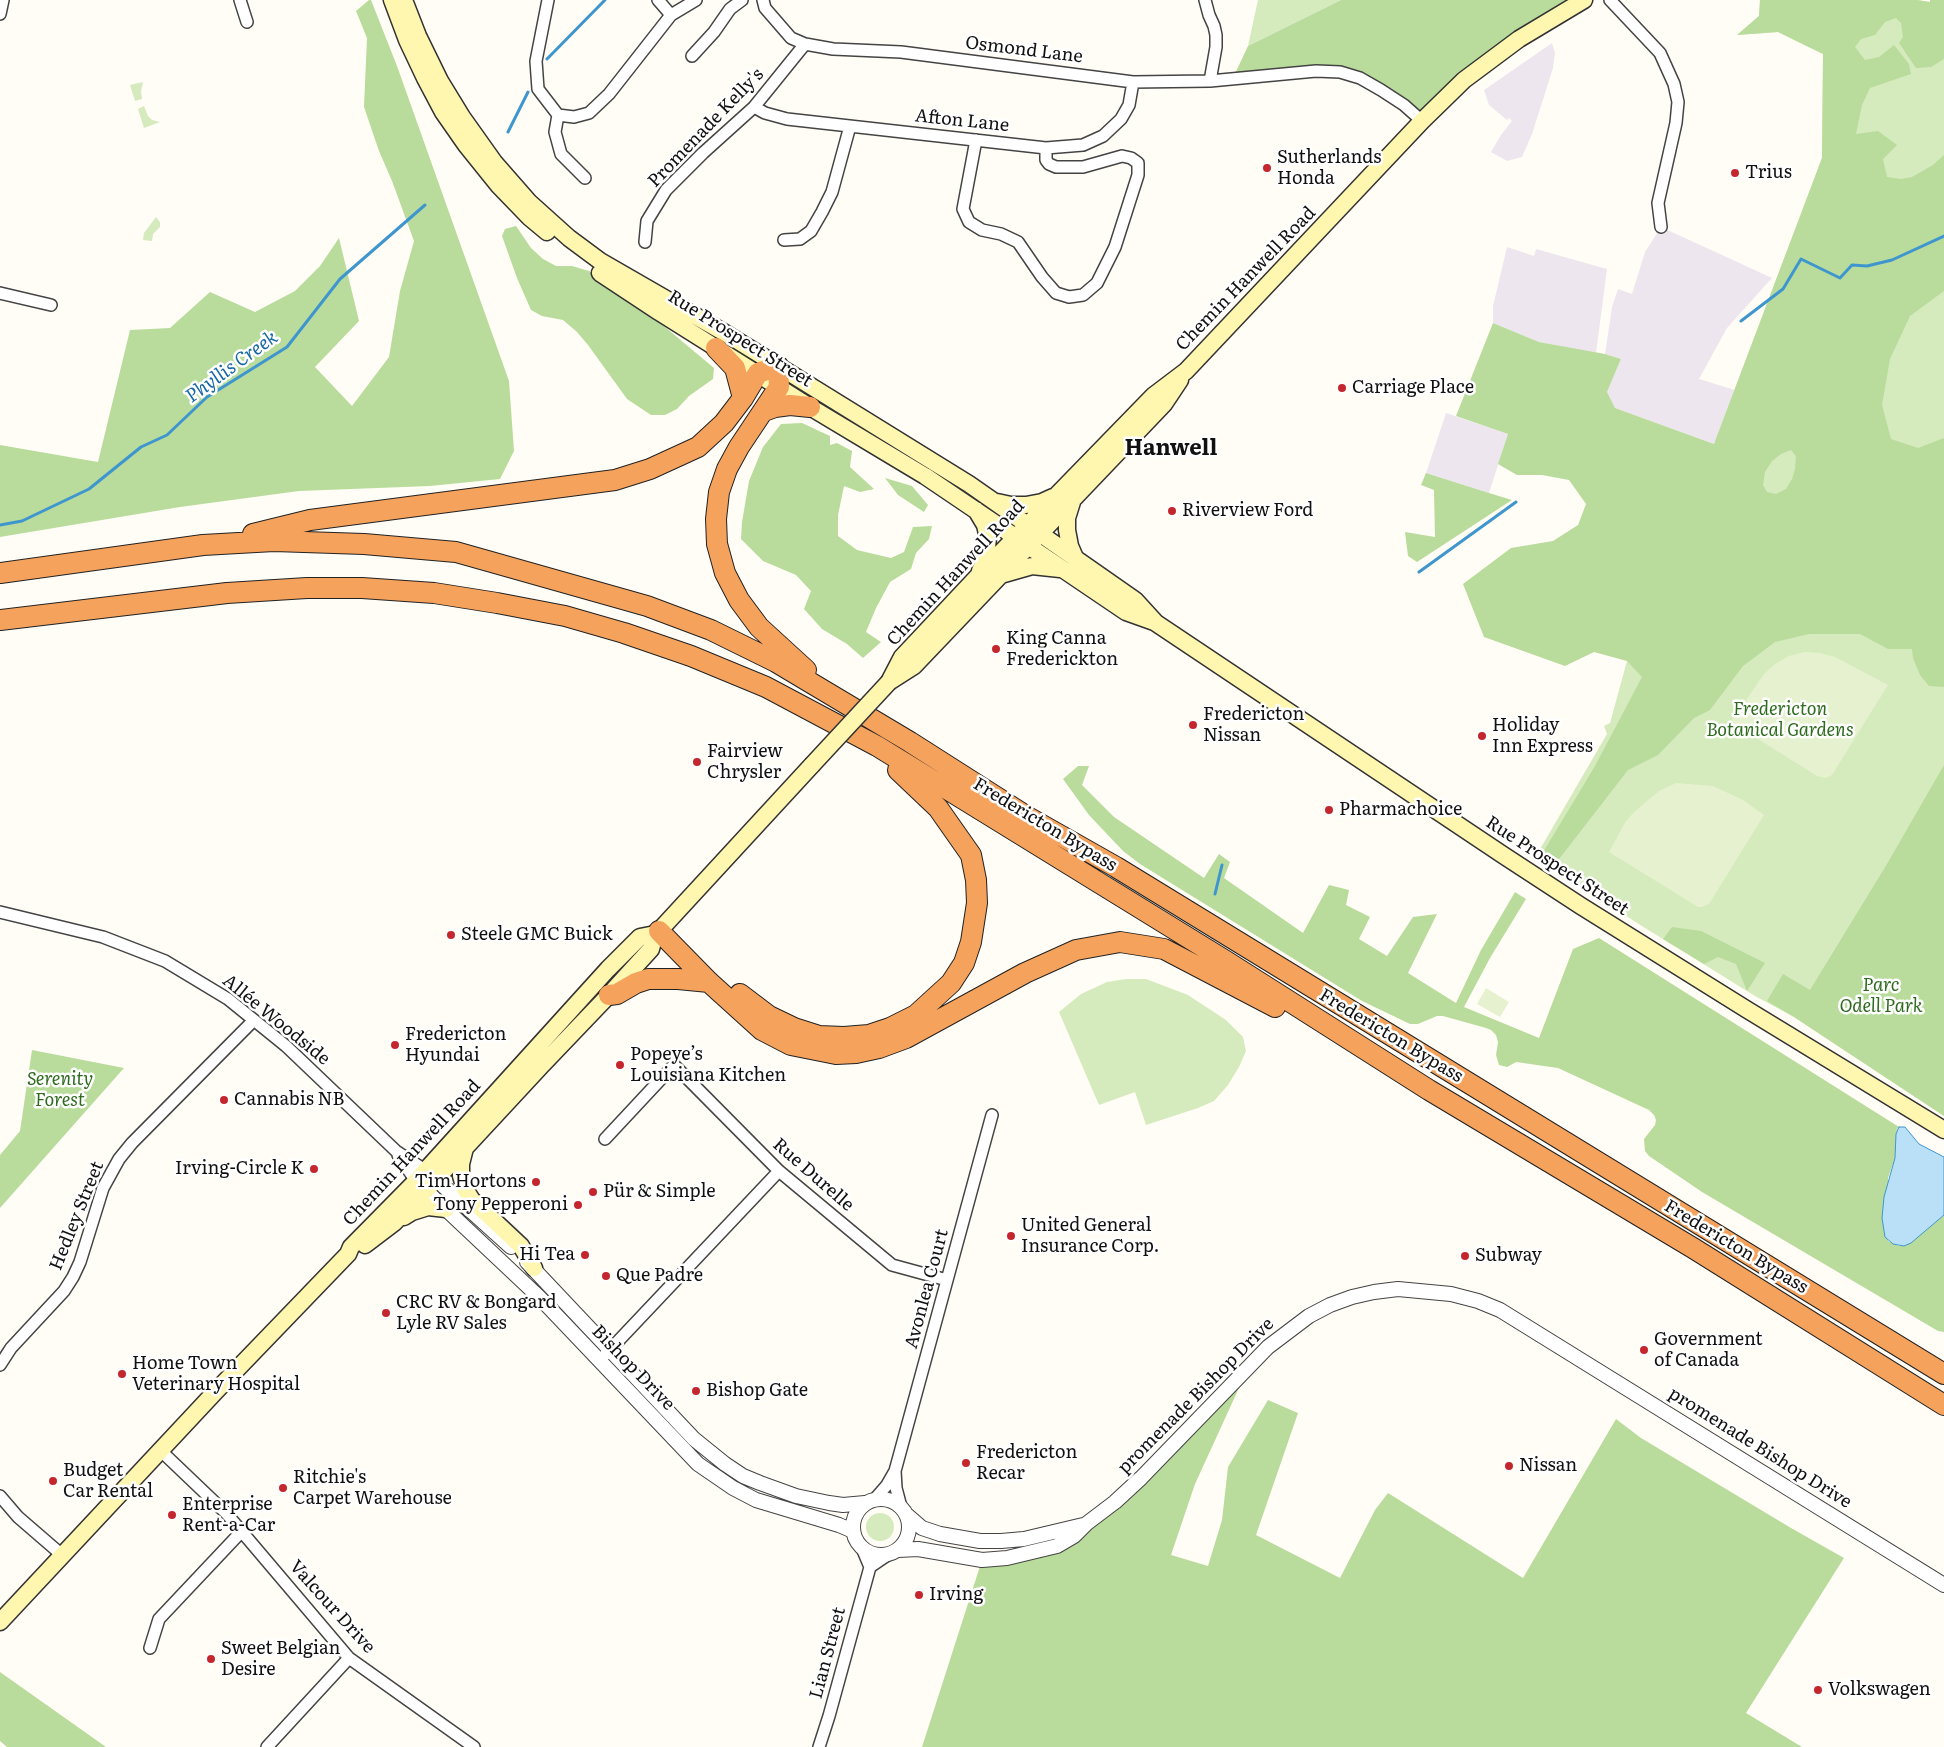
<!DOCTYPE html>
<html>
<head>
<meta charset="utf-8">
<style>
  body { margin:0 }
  canvas { display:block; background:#fffdf5 }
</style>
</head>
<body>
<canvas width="1944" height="1747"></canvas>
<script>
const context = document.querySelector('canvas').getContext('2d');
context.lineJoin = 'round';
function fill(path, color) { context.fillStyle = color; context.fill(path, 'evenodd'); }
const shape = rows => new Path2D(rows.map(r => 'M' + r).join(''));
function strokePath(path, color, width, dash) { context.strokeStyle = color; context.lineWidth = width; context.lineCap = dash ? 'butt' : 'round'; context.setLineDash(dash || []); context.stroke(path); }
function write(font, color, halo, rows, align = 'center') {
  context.font = font + ' Literata,serif'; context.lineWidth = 5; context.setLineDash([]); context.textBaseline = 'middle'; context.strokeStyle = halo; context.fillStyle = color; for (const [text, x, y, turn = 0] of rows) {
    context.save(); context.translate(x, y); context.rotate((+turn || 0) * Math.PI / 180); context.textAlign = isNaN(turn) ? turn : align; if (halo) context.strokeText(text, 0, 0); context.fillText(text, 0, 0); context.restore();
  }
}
fill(shape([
  [1552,43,1555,53,1553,68,1532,134,1522,157,1507,161,1491,152,1501,135,1512,121,1509,118,1507,120,1489,105,1484,90],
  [1661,227,1772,278,1727,328,1699,379,1735,390,1714,444,1615,408,1607,392,1621,359,1605,354,1612,307,1618,289,1632,294,1645,252],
  [1507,247,1534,256,1536,249,1607,269,1596,353,1539,342,1493,323,1493,306],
  [1446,413,1508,434,1489,493,1426,473]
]), '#eee6ef');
fill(shape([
  [1258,0,1341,0,1248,46],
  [1760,0,1917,0,1930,2,1930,0,1944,0,1944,1116,1794,1017,1755,996,1637,923,1536,856,1607,734,1604,726,1610,723,1627,661,1714,444,1822,158,1823,54,1778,32,1737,35,1759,16],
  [143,82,141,91,142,99,135,101,130,85],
  [144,106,148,116,152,120,160,122,144,128,138,109],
  [156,217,160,222,160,227,153,234,152,241,143,240,144,233],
  [1126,979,1146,979,1188,995,1226,1020,1243,1037,1246,1051,1239,1067,1228,1085,1214,1101,1198,1108,1146,1125,1135,1092,1099,1105,1059,1012,1081,994,1107,982],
  '866 1527a14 14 0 1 1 28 0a14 14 0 1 1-28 0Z'
]), '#d5ebbd');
fill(shape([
  [369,0,371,0,397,66,509,381,514,451,500,479,430,486,299,491,180,507,0,537,0,445,98,462,130,330,170,328,210,292,255,312,295,291,320,266,339,238,359,321,315,367,352,406,389,357,400,291,414,241,392,181,379,151,364,107,367,38,356,11],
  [1341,0,1584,0,1422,121,1404,105,1340,72,1233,78,1248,46],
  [1760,0,1917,0,1930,2,1930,0,1944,0,1944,59,1931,67,1916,68,1899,43,1903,37,1901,23,1896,18,1885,22,1875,35,1861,39,1855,47,1865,60,1879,57,1894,45,1909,64,1911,74,1870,88,1862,105,1856,134,1878,131,1897,145,1883,159,1887,177,1901,179,1912,177,1933,165,1944,155,1944,291,1910,316,1890,359,1882,405,1891,439,1918,448,1944,438,1944,687,1929,686,1920,675,1913,658,1912,649,1888,649,1860,634,1809,634,1775,642,1743,666,1710,710,1694,718,1658,755,1628,770,1556,863,1542,854,1595,766,1642,677,1627,661,1594,652,1565,666,1484,637,1463,584,1511,548,1553,541,1578,525,1586,504,1569,480,1542,475,1517,475,1498,464,1508,434,1456,416,1493,323,1539,342,1605,354,1621,359,1607,392,1615,408,1714,444,1822,158,1823,54,1778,32,1737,35,1759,16],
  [1791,450,1796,456,1795,469,1792,479,1786,489,1776,494,1767,492,1763,485,1765,472,1772,461,1781,454],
  [516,226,531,248,543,259,556,266,572,266,589,271,659,322,714,368,713,379,689,396,677,409,665,415,651,415,627,399,588,345,577,332,563,320,542,316,531,310,517,278,502,236,505,229],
  [802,423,830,436,830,445,837,443,852,451,850,467,874,489,860,492,844,486,838,515,838,536,857,550,891,558,904,552,913,527,932,526,929,539,916,553,911,569,890,582,876,608,866,632,881,642,863,658,847,644,822,629,804,609,811,591,796,575,763,561,741,539,742,522,749,481,763,447,781,424],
  [1426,473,1489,493,1512,500,1417,562,1408,556,1405,532,1435,537,1434,490,1421,485],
  [885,478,912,486,928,505,924,512,898,495],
  [1944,765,1944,1116,1794,1017,1767,1001,1783,974,1810,990,1887,864],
  [1078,766,1089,766,1082,785,1114,817,1204,878,1219,854,1230,862,1224,878,1303,933,1329,885,1349,890,1346,905,1370,917,1359,939,1387,956,1413,917,1437,914,1408,973,1456,1003,1481,950,1515,892,1526,899,1490,958,1464,1007,1539,1038,1573,949,1599,938,1899,1127,1897,1129,1895,1158,1888,1178,1888,1241,1899,1246,1944,1215,1944,1332,1938,1331,1702,1192,1649,1156,1645,1151,1644,1139,1655,1125,1656,1120,1654,1115,1649,1110,1558,1068,1516,1062,1507,1067,1499,1065,1496,1055,1498,1042,1496,1035,1491,1030,1486,1028,1443,1016,1437,1016,1418,1024,1410,1024,1362,1001,1140,864,1123,851,1089,815,1063,779],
  [1672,927,1701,931,1765,963,1747,991,1736,964,1718,957,1704,964,1663,939],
  [32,1050,124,1068,0,1208,0,1155,20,1131],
  [1249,1366,1195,1484,1171,1555,1208,1566,1222,1520,1228,1467,1268,1400,1298,1413,1256,1535,1340,1578,1375,1510,1388,1493,1523,1578,1616,1419,1641,1438,1791,1528,1844,1558,1746,1713,1802,1747,922,1747,982,1560,1074,1536],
  [0,1672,106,1747,7,1747,0,1741]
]), '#b9dc9c');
fill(shape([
  [1805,652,1820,653,1835,657,1888,685,1832,775,1826,778,1817,776,1731,722,1764,674,1775,664,1789,656],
  [1676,783,1713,786,1743,800,1764,815,1709,904,1702,907,1698,907,1609,852,1626,821,1635,811,1659,791],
  [1486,988,1509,1002,1500,1017,1477,1004]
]), '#e6f2cf');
const water = shape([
  [1899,1127,1905,1127,1919,1144,1944,1157,1944,1215,1911,1243,1904,1246,1893,1244,1885,1237,1882,1218,1884,1197,1895,1158,1896,1134,1899,1127]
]);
fill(water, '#b9e0f7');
strokePath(water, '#3f96cf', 1);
strokePath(shape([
  [547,59,605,0],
  [508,132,528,92],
  [1741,321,1783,289,1801,259,1840,278,1852,265,1867,266,1892,260,1944,236],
  [0,525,22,521,89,489,141,447,167,435,207,397,287,347,340,279,425,205],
  [1419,572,1516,502],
  [1215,894,1222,865]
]), '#3f96cf', 3);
const minor = shape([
  [240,0,247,22],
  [548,0,536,61,538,89,558,115,574,117,589,113,609,94,671,15,658,0],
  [763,0,765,8,791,38,805,44,833,49,901,52,1133,82,1210,81,1316,71,1340,72,1360,78,1381,90,1404,105,1422,121],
  [1205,0,1209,15,1214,26,1216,35,1216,47,1210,81],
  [1610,0,1660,53,1674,84,1678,102,1676,123,1658,203,1661,227],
  [0,14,3,0],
  [671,15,696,0],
  [692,56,714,32,730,9,742,0],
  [754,107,765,113,787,119,1046,148,1083,145,1103,136,1121,119,1129,105,1133,82],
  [558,115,555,132,561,154,585,178],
  [976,140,963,209,969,222,982,230,1001,234,1018,242,1042,277,1056,293,1069,297,1083,295,1097,283,1115,247,1138,175,1138,163,1131,158,1122,156,1083,167,1056,167,1049,164,1046,160,1046,148],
  [784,240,800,239,811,231,822,212,832,192,850,126],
  [645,242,647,221,666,190,703,153,754,107,805,44],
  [0,293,51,305],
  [0,912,103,937,165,961,228,999,286,1046,396,1151,425,1170],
  [605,1139,674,1065,779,1171,892,1265,947,1280],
  [398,1155,416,1181],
  [605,1355,779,1171],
  [0,1365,11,1348,64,1291,73,1277,80,1262,103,1188,119,1159,132,1143,254,1020],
  [160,1450,226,1513,349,1658,474,1747],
  [895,1471,896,1488,901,1507],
  [0,1496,18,1517,62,1555],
  [874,1500,887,1485,895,1471,992,1115],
  [870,1567,889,1554],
  [150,1648,159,1619,242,1531],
  [267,1747,349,1658],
  [819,1747,829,1716,870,1567,862,1548]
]);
const tertiary = shape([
  [429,1173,511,1247],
  [418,1183,539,1297,698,1464,733,1488,756,1500,839,1525,853,1531],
  [527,1262,694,1439,725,1464,743,1476,760,1483,796,1496,829,1503,843,1505,865,1503],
  '853 1527a28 28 0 1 1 56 0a28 28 0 1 1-56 0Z',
  [907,1515,922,1528,940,1534,980,1541,1001,1541,1024,1539,1083,1525],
  [898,1550,918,1549,982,1560,1007,1558,1057,1546,1074,1536,1086,1524,1115,1502,1141,1478,1268,1347,1309,1316,1330,1305,1352,1297,1374,1292,1398,1289,1451,1294,1478,1301,1500,1310,1944,1585]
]);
const secondary = shape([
  [392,0,407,40,425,78,443,112,466,145,499,186,529,217,547,232],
  [404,0,418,36,440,81,462,117,494,162,529,202,569,238,600,261,725,333,969,484,1135,600,1156,623,1503,855,1581,906,1746,1009,1944,1130],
  [600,273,659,312,810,407,925,476,1126,612,1154,622],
  [997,502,1011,505,1026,505,1042,502,1053,497],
  [1072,502,1067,518,1067,530,1070,546,1076,560],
  [976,510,985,525,988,538,986,557,980,571],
  [1004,574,1032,566,1060,569],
  [889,682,902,657,978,576,1153,396,1186,371,1422,121,1464,80,1519,39,1584,0],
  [889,682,914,666,1164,404,1180,380],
  [465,1148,461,1164,461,1176,465,1189,472,1200,521,1246,534,1268],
  [404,1217,412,1212,428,1207,446,1209],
  [365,1245,394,1223,426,1190,541,1066,609,995,651,949,655,934],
  [0,1622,216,1391,348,1254,351,1247,416,1181,608,969,640,937,655,934,659,931,812,765]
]);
const motorway = shape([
  [716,348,735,368,743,398],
  [764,411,775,407,790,405,810,407],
  [253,534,310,520,615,480,650,469,698,447,724,423,743,398,758,373,778,366,779,387,739,447,727,469,719,492,716,519,717,544,725,573,739,600,759,627,806,670],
  [0,573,203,545,274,541,364,544,456,552,647,606,711,630,776,662,910,742,1026,816,1116,867,1944,1374],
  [0,620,227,593,307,588,362,588,434,593,497,603,565,616,624,633,691,656,766,687,877,746,1226,961,1429,1090,1693,1248,1944,1405],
  [659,931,709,982,762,1030,791,1045,836,1054,856,1053,879,1048,906,1038,1025,973,1076,950,1120,942,1164,949,1275,1007],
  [740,994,769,1016,794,1028,819,1036,844,1037,869,1035,890,1028,916,1015,951,983,964,963,971,942,977,903,976,880,971,855,938,808,898,770],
  [609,995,617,994,636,983,648,979,678,979,709,982]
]);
strokePath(minor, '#444', 14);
strokePath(tertiary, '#444', 16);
strokePath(secondary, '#333', 19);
strokePath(motorway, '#222', 22);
strokePath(minor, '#fff', 11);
strokePath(tertiary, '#fff', 14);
strokePath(secondary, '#fff6b0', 16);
strokePath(motorway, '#f5a25d', 20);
const secondaryBridge = shape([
  [812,765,889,682]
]);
strokePath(secondaryBridge, '#333', 19, []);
strokePath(secondaryBridge, '#fff6b0', 16);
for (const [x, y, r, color] of [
  [1267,168,5,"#c4262e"],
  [1735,173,5,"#c4262e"],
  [1342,388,5,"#c4262e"],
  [1172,511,5,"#c4262e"],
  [996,649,5,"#c4262e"],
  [1193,725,5,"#c4262e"],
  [1482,736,5,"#c4262e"],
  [697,762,5,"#c4262e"],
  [1329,810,5,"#c4262e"],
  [451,935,5,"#c4262e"],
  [395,1045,5,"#c4262e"],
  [620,1065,5,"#c4262e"],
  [224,1100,5,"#c4262e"],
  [314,1169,5,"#c4262e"],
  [536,1182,5,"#c4262e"],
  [593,1192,5,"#c4262e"],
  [578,1205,5,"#c4262e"],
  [1011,1236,5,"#c4262e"],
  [585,1255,5,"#c4262e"],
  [1465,1256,5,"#c4262e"],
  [606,1276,5,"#c4262e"],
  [386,1313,5,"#c4262e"],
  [1644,1350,5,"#c4262e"],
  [122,1374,5,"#c4262e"],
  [696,1391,5,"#c4262e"],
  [966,1463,5,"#c4262e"],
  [1509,1466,5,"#c4262e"],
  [53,1481,5,"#c4262e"],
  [283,1488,5,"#c4262e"],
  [172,1515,5,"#c4262e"],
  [919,1595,5,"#c4262e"],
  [211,1659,5,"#c4262e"],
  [1818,1690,5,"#c4262e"]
]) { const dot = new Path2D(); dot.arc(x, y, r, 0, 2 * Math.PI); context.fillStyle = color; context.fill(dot); strokePath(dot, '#fff', 2); }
write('18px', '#111', '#fff', [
  ["Osmond Lane",1024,50,7],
  ["Afton Lane",962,121,6],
  ["Promenade Kelly's",706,128,-46],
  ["Chemin Hanwell Road",1246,279,-46],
  ["Rue Prospect Street",740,339,32],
  ["Chemin Hanwell Road",956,573,-47],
  ["Fredericton Bypass",1045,825,31],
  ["Rue Prospect Street",1557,866,33],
  ["Allée Woodside",276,1020,39],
  ["Fredericton Bypass",1391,1036,31],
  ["Chemin Hanwell Road",412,1153,-47],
  ["Rue Durelle",813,1175,41],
  ["Hedley Street",77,1216,-68],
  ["Fredericton Bypass",1736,1247,31],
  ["Avonlea Court",927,1289,-75],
  ["Bishop Drive",633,1368,46],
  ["promenade Bishop Drive",1196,1396,-45],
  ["promenade Bishop Drive",1760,1448,32],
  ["Valcour Drive",332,1607,48],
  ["Lian Street",828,1653,-75]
]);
write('18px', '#111', '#fff', [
  ["Sutherlands",1277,158],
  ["Honda",1277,179],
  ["Trius",1745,173],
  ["Carriage Place",1352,388],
  ["Riverview Ford",1182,511],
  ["King Canna",1006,639],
  ["Frederickton",1006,660],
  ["Fredericton",1203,715],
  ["Nissan",1203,736],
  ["Holiday",1492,726],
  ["Inn Express",1492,747],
  ["Fairview",707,752],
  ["Chrysler",707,773],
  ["Pharmachoice",1339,810],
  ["Steele GMC Buick",461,935],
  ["Fredericton",405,1035],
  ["Hyundai",405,1056],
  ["Popeye’s",630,1055],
  ["Louisiana Kitchen",630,1076],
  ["Cannabis NB",234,1100],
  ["Irving-Circle K",304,1169,"right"],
  ["Tim Hortons",526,1182,"right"],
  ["Pür & Simple",603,1192],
  ["Tony Pepperoni",568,1205,"right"],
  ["United General",1021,1226],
  ["Insurance Corp.",1021,1247],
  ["Hi Tea",575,1255,"right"],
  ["Subway",1475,1256],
  ["Que Padre",616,1276],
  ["CRC RV & Bongard",396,1303],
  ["Lyle RV Sales",396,1324],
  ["Government",1654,1340],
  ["of Canada",1654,1361],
  ["Home Town",132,1364],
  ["Veterinary Hospital",132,1385],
  ["Bishop Gate",706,1391],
  ["Fredericton",976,1453],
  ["Recar",976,1474],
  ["Nissan",1519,1466],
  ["Budget",63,1471],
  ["Car Rental",63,1492],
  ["Ritchie's",293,1478],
  ["Carpet Warehouse",293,1499],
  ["Enterprise",182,1505],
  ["Rent-a-Car",182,1526],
  ["Irving",929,1595],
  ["Sweet Belgian",221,1649],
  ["Desire",221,1670],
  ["Volkswagen",1828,1690]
], 'left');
write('italic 18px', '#2f6b1f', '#fff', [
  ["Fredericton",1780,710],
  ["Botanical Gardens",1780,731],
  ["Parc",1881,986],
  ["Odell Park",1881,1007],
  ["Serenity",60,1080],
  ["Forest",60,1101]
]);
write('italic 19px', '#1768a6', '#fff', [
  ["Phyllis Creek",232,367,-36]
]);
write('bold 22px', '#111', '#fff', [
  ["Hanwell",1171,449]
]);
</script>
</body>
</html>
